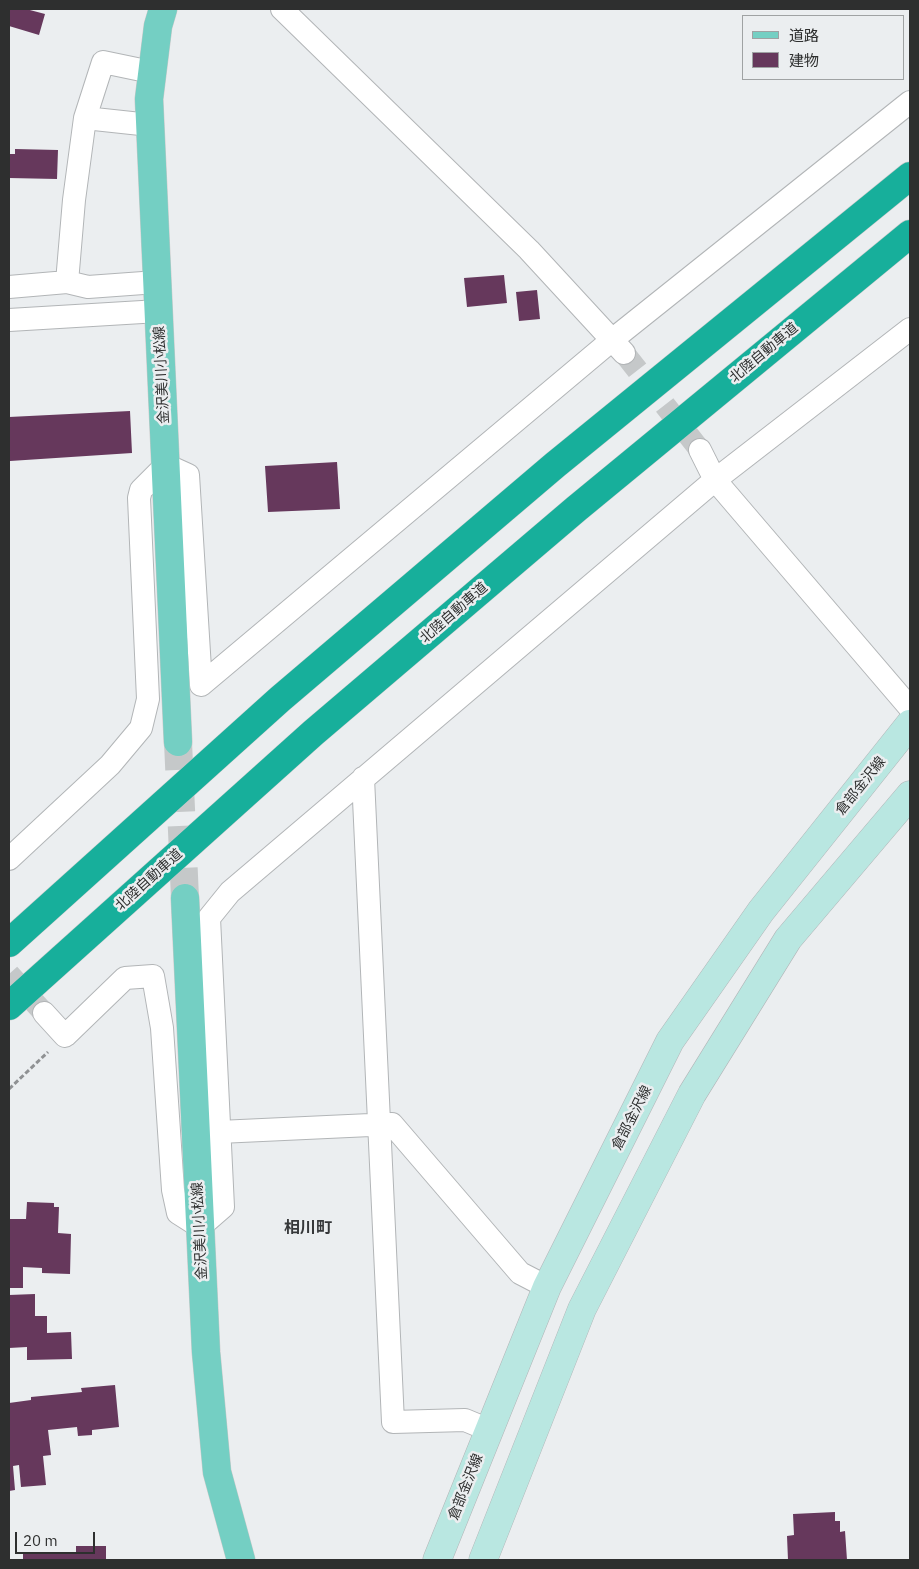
<!DOCTYPE html>
<html>
<head>
<meta charset="utf-8">
<style>
  body { margin:0 }
  #map { position:relative; width:919px; height:1569px; overflow:hidden; background:#ebeef0; font-family:"IBM Plex Sans","Noto Sans JP",sans-serif }
  canvas { display:block }
  .frame { position:absolute; inset:0; border:10px solid #2e2f2f; pointer-events:none }
  .legend { position:absolute; left:742px; top:15px; width:162px; height:65px; box-sizing:border-box; background:#ebeef0; border:1px solid #9fa2a3; margin:0; padding:6px 9px; list-style:none; font-size:15px; color:#2e2f2f }
  .legend li { display:flex; align-items:center; gap:10px; height:25px }
  .legend b { width:25px; border:1px solid #9fa2a3 }
  .scale { position:absolute; left:15px; top:1532px; width:80px; height:22px; box-sizing:border-box; border:2px solid #2e2f2f; border-top:0; padding-left:6px; font-size:15px; line-height:18px; white-space:nowrap; color:#2e2f2f; -webkit-text-stroke:4px #ebeef0; paint-order:stroke }
</style>
</head>
<body>
<div id="map">
<canvas width="919" height="1569"></canvas>
<div class="frame"></div>
<ul class="legend">
<li><b style="height:6px;background:#74cfc3"></b>道路</li>
<li><b style="height:14px;background:#66385c"></b>建物</li>
</ul>
<div class="scale">20 m</div>
</div>
<script>
const context = document.querySelector('canvas').getContext('2d');
context.lineJoin = 'round';
function fill(path, color) { context.fillStyle = color; context.fill(path, 'evenodd'); }
const shape = rows => new Path2D(rows.map(r => 'M' + r).join(''));
function strokePath(path, color, width, dash) { context.strokeStyle = color; context.lineWidth = width; context.lineCap = dash ? 'butt' : 'round'; context.setLineDash(dash || []); context.stroke(path); }
function write(font, color, halo, rows, align = 'center') {
  context.font = font + ' "IBM Plex Sans","Noto Sans JP",sans-serif'; context.lineWidth = 5; context.setLineDash([]); context.textBaseline = 'middle'; context.strokeStyle = halo; context.fillStyle = color; for (const [text, x, y, turn = 0] of rows) {
    context.save(); context.translate(x, y); context.rotate((+turn || 0) * Math.PI / 180); context.textAlign = isNaN(turn) ? turn : align; if (halo) context.strokeText(text, 0, 0); context.fillText(text, 0, 0); context.restore();
  }
}
fill(shape([
  [9,9,26,9,45,14,39,35,9,26],
  [15,149,58,150,57,179,9,178,9,154,15,154],
  [504,275,507,303,467,307,464,278],
  [537,290,540,319,519,321,516,292],
  [130,411,132,453,10,461,9,417],
  [337,462,340,509,268,512,265,466],
  [27,1202,54,1203,54,1207,59,1207,58,1233,71,1234,70,1274,42,1273,42,1268,23,1267,23,1288,9,1288,9,1219,26,1219],
  [35,1294,35,1316,47,1316,47,1333,71,1332,72,1359,27,1360,27,1347,9,1348,9,1295],
  [115,1385,119,1427,92,1430,92,1435,78,1436,77,1427,48,1430,51,1455,43,1456,46,1485,21,1487,19,1465,13,1466,15,1490,9,1491,9,1403,31,1400,31,1397,82,1392,81,1388],
  [835,1512,835,1521,840,1521,840,1532,845,1531,847,1560,788,1560,787,1536,794,1535,793,1514],
  [76,1546,106,1546,106,1560,23,1560,23,1553,76,1553]
]), '#66385c');
strokePath(shape([
  [624,353,700,450],
  [9,974,44,1013]
]), '#c5c8c9', 22, [22, 11]);
strokePath(shape([
  [178,742,185,898]
]), '#c5c8c9', 28, [28, 14]);
const street = shape([
  [282,9,529,250,624,353],
  [85,118,150,125],
  [67,282,88,287,157,282],
  [9,287,67,282,74,200,85,118,103,62,151,72],
  [9,320,159,311],
  [700,450,715,480,910,708],
  [363,778,393,1422,465,1420,489,1430],
  [9,859,110,765,141,728,148,699,139,498,141,490,166,465,188,475,201,685,612,340,910,102],
  [44,1013,65,1036,125,978,153,976,162,1028,173,1190,178,1213,200,1227,223,1207,209,918,230,892,715,480,910,329],
  [219,1132,392,1124,520,1273,547,1287]
]);
const secondary = shape([
  [437,1560,547,1287,670,1041,761,911,910,724],
  [483,1560,582,1309,692,1094,788,939,910,795]
]);
const primary = shape([
  [163,9,158,26,149,99,178,742],
  [185,898,206,1352,217,1472,241,1560]
]);
const highway = shape([
  [9,943,280,699,555,465,910,176],
  [9,1006,313,733,576,509,910,234]
]);
strokePath(street, '#b2b5b7', 24);
strokePath(secondary, '#b2b5b7', 29);
strokePath(primary, '#c9c9c9', 29);
strokePath(highway, '#c9c9c9', 29);
strokePath(shape([
  [9,1089,48,1052]
]), '#8f9193', 3, [5, 2.5]);
strokePath(street, '#fff', 22);
strokePath(secondary, '#b9e7e1', 28);
strokePath(primary, '#74cfc3', 28);
strokePath(highway, '#17af9b', 28);
write('14px', '#2e2f2f', '#ebeef0', [
  ["北陸自動車道",764,353,-40],
  ["金沢美川小松線",162,375,-93],
  ["北陸自動車道",454,613,-41],
  ["倉部金沢線",861,786,-51],
  ["北陸自動車道",149,880,-42],
  ["倉部金沢線",632,1118,-63],
  ["金沢美川小松線",200,1231,-93],
  ["倉部金沢線",466,1487,-68]
]);
write('bold 16px', '#36383a', '#ebeef0', [
  ["相川町",308,1228]
]);
</script>
</body>
</html>
